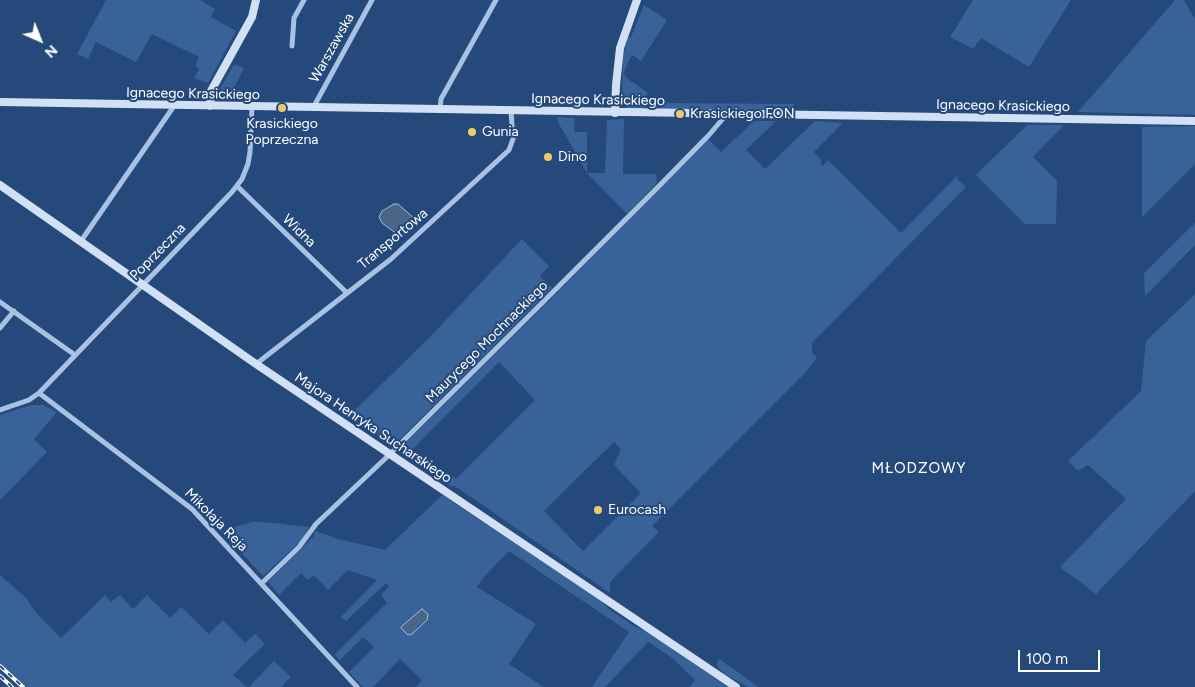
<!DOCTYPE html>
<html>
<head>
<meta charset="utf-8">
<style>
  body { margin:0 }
  #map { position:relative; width:1195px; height:687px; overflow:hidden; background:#25497a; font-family:Figtree,sans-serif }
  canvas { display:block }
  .north { position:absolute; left:15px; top:15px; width:50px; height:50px; -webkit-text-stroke:4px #25497a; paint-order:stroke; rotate:136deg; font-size:14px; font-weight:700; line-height:20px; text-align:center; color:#fff }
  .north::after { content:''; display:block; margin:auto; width:18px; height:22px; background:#fff; clip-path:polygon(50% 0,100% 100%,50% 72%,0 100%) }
  .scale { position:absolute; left:1018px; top:650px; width:82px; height:22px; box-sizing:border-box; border:2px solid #fff; border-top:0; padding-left:6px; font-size:15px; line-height:18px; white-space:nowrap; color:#fff; -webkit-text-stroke:4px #25497a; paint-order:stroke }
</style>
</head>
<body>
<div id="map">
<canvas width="1195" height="687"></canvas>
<div class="north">N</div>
<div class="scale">100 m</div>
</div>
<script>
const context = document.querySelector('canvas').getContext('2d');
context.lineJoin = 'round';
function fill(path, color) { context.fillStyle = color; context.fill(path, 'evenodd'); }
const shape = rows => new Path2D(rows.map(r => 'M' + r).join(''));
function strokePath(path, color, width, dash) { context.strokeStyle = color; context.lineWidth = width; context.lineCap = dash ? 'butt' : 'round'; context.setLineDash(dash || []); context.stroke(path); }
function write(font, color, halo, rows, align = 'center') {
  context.font = font + ' Figtree,sans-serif'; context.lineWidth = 4; context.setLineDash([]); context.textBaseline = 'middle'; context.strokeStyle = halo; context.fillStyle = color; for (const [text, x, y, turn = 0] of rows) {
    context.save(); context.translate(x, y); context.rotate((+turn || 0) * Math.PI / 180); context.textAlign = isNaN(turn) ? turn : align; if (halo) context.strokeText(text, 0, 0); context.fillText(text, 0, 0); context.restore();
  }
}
fill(shape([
  [106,0,200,0,215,9,211,17,236,31,208,83,194,78,199,69,195,66,199,57,152,34,136,62,96,42,88,59,77,54],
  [973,0,1071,0,1029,67,981,38,973,49,950,37],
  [1175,0,1184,0,1195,19,1195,115,1078,112],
  [644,5,667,20,641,61,633,55,630,58,624,72,625,77,647,92,647,103,646,106,642,109,627,108,623,104,622,100,623,56,628,37,631,37],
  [234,64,244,68,231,94,233,99,222,100,219,91],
  [657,103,794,104,794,112,763,112,757,110,661,109],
  [557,117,575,118,574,132,587,132,587,173,605,173,607,120,624,119,623,174,656,174,657,183,627,214,587,173,559,124],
  [754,121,776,121,746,150,765,169,815,121,843,123,814,152,822,161,820,163,823,166,828,160,901,233,957,176,958,180,966,187,812,343,812,352,817,358,804,374,652,526,659,532,610,582,610,593,455,486,451,486,398,452,399,449,551,299,708,139,721,152],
  [499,362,535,400,456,479,412,450],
  [614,442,621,449,614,465,641,493,583,551,544,511],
  [1027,125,1064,125,1033,157,1057,181,1056,224,1025,224,976,175],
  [1195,126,1195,164,1142,217,1142,127],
  [1195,223,1195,245,1145,296,1144,273],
  [522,239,549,266,540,276,552,288,393,446,350,415,429,338],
  [1195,294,1195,491,1096,594,1060,567,1126,499,1088,465,1078,471,1068,461,1141,391,1146,341],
  [31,405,43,405,57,412,34,439,47,452,0,500,0,415],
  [442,495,599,599,610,610,634,626,648,632,727,687,689,687,695,680,671,657,648,642,605,687,592,687,629,632,509,551,483,578,477,587,536,624,509,664,544,687,416,687,422,680,400,659,373,687,363,687,349,672,374,647,363,637,339,661,335,654,387,603,381,595,389,586,386,583,346,621,341,617,377,580,348,570,328,590,314,575,308,580,301,573,279,595,268,582,314,536,315,531,338,539,385,550],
  [252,522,264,522,309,527,302,540,263,576,221,531],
  [0,575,26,598,37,614,61,638,105,595,111,602,120,595,133,609,147,595,170,618,181,607,209,634,223,620,245,643,255,634,265,644,233,675,247,687,26,687,0,664],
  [719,659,738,672,758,687,748,687,726,675,719,669,717,663],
  [274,661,291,677,281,687,249,687]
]), '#396298');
const water = shape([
  [394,204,398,204,415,219,416,223,413,227,401,237,382,223,379,217,382,211,394,204],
  [422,609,428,614,427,620,412,634,408,635,401,628,402,626,422,609]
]);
fill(water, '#4b6589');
strokePath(water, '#9dbde5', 1);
strokePath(shape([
  [292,46,294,18,304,0],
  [313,108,372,0],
  [440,110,441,99,496,0],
  [237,186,346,292],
  [81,241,174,106],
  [0,302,75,355],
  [0,328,14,311],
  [256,364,391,259,509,150,513,139,511,111],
  [39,393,192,509,357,687],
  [0,410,29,400,39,393,232,192,242,179,248,164,250,152,252,107],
  [262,583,299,547,316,524,389,455,542,303,659,186,709,135,726,115]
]), '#a9c2e4', 5);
strokePath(shape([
  [0,102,1195,121],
  [210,106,211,91,252,17,256,0],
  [615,113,616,85,620,48,637,0],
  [0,185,256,364,736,687]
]), '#d1e0f4', 8);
const rail = shape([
  [0,666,23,687],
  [0,676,12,687]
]);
strokePath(rail, '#fff', 4);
strokePath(rail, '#25497a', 2, [5.5]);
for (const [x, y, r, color] of [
  [282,108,5,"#edcb6d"],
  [680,114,5,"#edcb6d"],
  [472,132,5,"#edcb6d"],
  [548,157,5,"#edcb6d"],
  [598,510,5,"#edcb6d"]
]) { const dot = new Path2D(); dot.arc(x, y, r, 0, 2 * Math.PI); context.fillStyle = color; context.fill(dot); strokePath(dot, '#25497a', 2); }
write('14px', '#fff', '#25497a', [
  ["Warszawska",332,48,-61],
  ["Ignacego Krasickiego",193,94,1],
  ["Ignacego Krasickiego",598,100,1],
  ["Ignacego Krasickiego",1003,106,1],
  ["Widna",299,231,44],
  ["Transportowa",393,239,-40],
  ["Poprzeczna",158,252,-46],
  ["Maurycego Mochnackiego",487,342,-45],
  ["Majora Henryka Sucharskiego",373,428,34],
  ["Mikołaja Reja",216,520,45]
]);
write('14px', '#fff', '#25497a', [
  ["Krasickiego FON",690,114],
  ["Krasickiego",282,124,"center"],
  ["Poprzeczna",282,140,"center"],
  ["Gunia",482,132],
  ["Dino",558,157],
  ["Eurocash",608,510]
], 'left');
context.letterSpacing = '1px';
write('15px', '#fff', '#25497a', [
  ["MŁODZOWY",919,469]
]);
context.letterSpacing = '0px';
</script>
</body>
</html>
